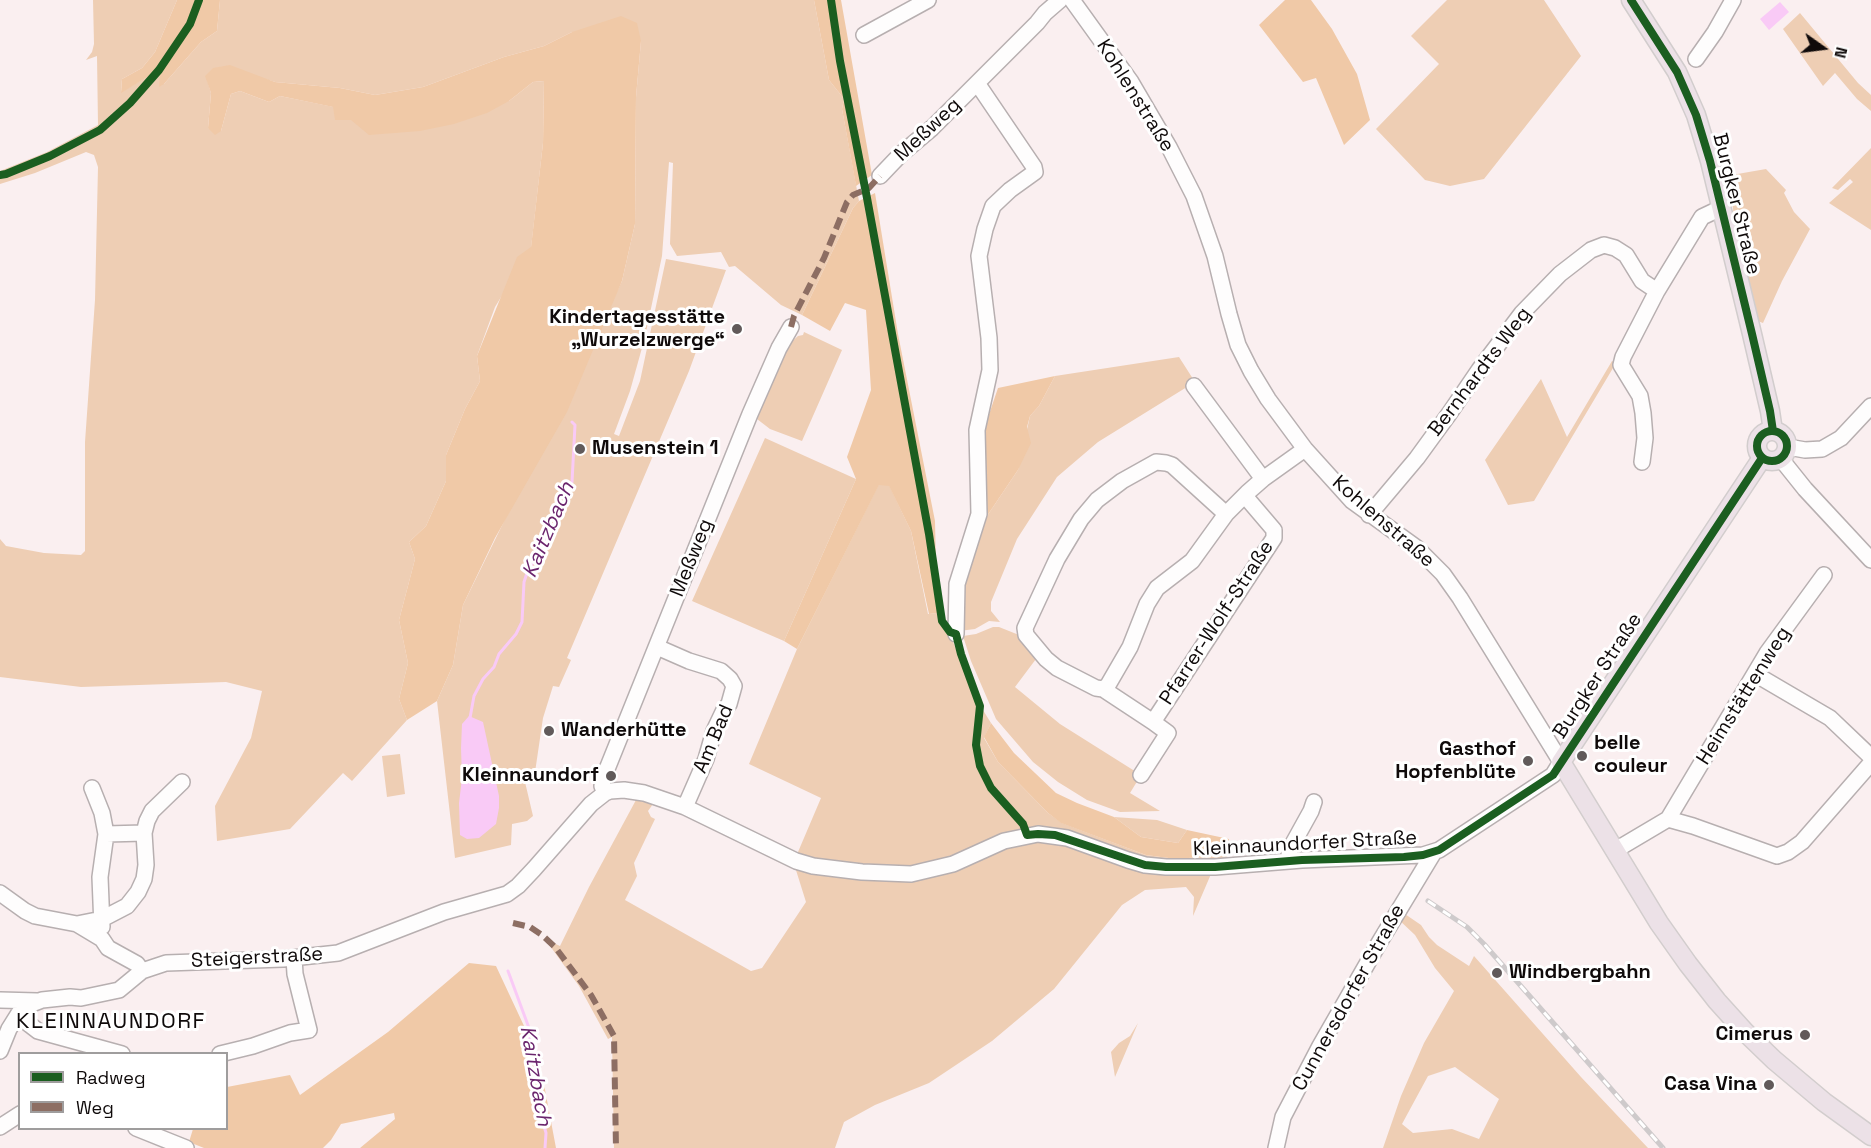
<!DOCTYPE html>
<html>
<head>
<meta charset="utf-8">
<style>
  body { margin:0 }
  #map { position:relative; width:1871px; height:1148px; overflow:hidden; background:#faeff0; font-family:"Space Grotesk",sans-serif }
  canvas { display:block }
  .legend { position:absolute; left:18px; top:1052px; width:210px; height:78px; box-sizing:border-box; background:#fff; border:2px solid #9f9d9d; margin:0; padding:8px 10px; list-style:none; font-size:18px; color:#0f0a0a }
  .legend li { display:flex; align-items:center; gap:12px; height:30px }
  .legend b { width:30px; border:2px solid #9f9d9d }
  .north { position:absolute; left:1793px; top:18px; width:60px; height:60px; -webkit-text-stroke:4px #fff; paint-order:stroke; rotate:104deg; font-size:16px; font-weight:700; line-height:24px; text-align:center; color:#0f0a0a }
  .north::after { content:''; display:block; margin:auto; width:21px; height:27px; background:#0f0a0a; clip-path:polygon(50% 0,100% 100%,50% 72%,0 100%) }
</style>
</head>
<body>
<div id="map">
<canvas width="1871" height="1148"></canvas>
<ul class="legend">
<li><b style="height:8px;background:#1b5e20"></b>Radweg</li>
<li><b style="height:8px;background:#8d6e63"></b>Weg</li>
</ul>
<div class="north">N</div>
</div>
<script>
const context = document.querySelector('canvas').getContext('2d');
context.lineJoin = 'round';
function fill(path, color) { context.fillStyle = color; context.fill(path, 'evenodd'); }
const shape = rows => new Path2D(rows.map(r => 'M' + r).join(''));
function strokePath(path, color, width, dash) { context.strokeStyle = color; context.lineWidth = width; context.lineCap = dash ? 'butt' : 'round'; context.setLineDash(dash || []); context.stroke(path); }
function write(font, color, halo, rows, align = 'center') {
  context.font = font + ' "Space Grotesk",sans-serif'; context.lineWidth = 6; context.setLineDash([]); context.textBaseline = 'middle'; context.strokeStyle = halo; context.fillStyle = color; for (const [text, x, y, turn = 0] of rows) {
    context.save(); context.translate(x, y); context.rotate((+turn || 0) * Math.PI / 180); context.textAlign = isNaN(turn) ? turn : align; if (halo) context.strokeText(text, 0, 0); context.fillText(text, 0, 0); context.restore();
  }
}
fill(shape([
  [93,0,177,0,155,52,142,68,122,79,121,92,154,73,160,75,164,84,201,42,217,31,220,0,814,0,829,80,844,99,842,109,859,201,853,208,802,315,781,305,735,266,729,267,721,252,677,256,670,244,673,163,669,162,662,256,645,337,630,391,614,434,619,436,640,381,666,259,726,270,689,371,567,658,571,660,559,687,553,686,543,718,534,779,525,782,533,816,527,821,512,824,511,845,455,858,437,701,453,665,463,605,622,281,635,224,636,97,641,41,572,32,544,46,504,57,423,87,375,95,340,88,275,82,255,76,206,76,211,93,208,128,221,131,231,94,240,91,269,102,280,96,334,107,509,101,533,82,544,81,543,143,531,248,495,307,477,356,480,381,465,409,446,455,446,481,426,526,409,542,415,559,399,620,408,663,399,699,407,720,352,781,343,773,290,829,217,841,215,806,251,738,262,691,226,682,81,687,0,677,0,539,6,546,44,553,81,555,85,551,85,442,95,300,98,167,94,155,86,152,35,173,0,184,0,171,47,152,98,125,97,56,86,60,92,52,94,44],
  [1447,0,1544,0,1581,56,1484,179,1450,186,1425,180,1376,129,1439,64,1411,36],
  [1800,13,1858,83,1871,95,1871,111,1857,99,1835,73,1823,86,1783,29],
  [1871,148,1871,230,1829,203,1853,182,1850,179,1838,190,1832,188],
  [1766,169,1786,190,1784,193,1794,212,1810,229,1782,281,1763,323,1755,320,1735,235,1733,208,1726,176],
  [804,332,842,350,802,441,770,429,757,419,785,353,781,351,798,336,803,335],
  [1179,357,1195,382,1098,442,1057,477,1017,539,991,602,991,611,1000,622,989,621,975,629,959,631,959,590,975,540,987,516,1018,470,1030,416,1039,406,1055,376],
  [1612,361,1616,363,1534,501,1508,505,1485,460,1541,379,1567,437],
  [765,438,856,479,784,641,692,601],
  [879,484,889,485,911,531,928,614,937,613,952,639,973,694,991,723,984,738,998,762,1048,813,1062,823,1146,855,1176,859,1227,855,1225,873,1211,874,1193,916,1194,897,1186,887,1145,890,1122,905,1054,989,992,1041,929,1083,875,1105,844,1122,835,1148,614,1148,612,1037,608,1039,579,986,545,939,560,946,589,887,636,800,653,804,648,811,651,817,655,819,634,863,637,876,625,900,751,971,762,968,806,902,795,867,798,852,821,798,749,764,797,649],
  [993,627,999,627,1019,635,1036,659,1015,687,1060,724,1141,775,1130,793,1160,811,1120,812,1087,800,1058,782,1033,762,996,719,971,661,963,636,976,634],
  [400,754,405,794,387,797,382,756],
  [1114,817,1157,820,1187,830,1178,843,1141,837],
  [1402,912,1421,925,1429,937,1437,945,1469,966,1474,956,1581,1077,1648,1148,1383,1148,1401,1096,1424,1043,1454,991,1435,968,1415,935,1398,919],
  [1455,1067,1499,1099,1479,1139,1452,1129,1413,1133,1402,1124,1428,1076],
  [1138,1023,1115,1077,1111,1052,1119,1043,1130,1036]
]), '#eeceb4');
fill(shape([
  [177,0,220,0,217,31,201,42,164,84,159,87,160,75,154,73,121,93,122,79,142,68,155,52],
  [814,0,841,0,872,175,856,186,842,109,844,99,829,80],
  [1285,0,1311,0,1332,29,1357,74,1370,120,1344,145,1316,78,1303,82,1259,25],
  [621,16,637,23,641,41,636,97,635,224,622,281,567,412,495,538,463,605,453,665,437,701,407,720,399,699,408,663,399,620,415,559,409,542,426,526,446,481,446,455,465,409,480,381,477,356,517,257,531,247,543,143,544,81,533,82,509,101,487,113,454,124,420,131,369,135,351,120,335,120,333,107,280,96,269,102,240,91,231,94,221,131,215,135,208,128,211,93,205,76,213,68,230,65,275,82,340,88,375,95,423,87,504,57,544,46,572,32],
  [875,193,898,334,935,521,937,613,929,614,911,531,889,486,879,485,797,649,784,641,856,479,847,457,871,390,866,310,845,303,830,331,802,315,853,208,859,201],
  [1055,376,1039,406,1030,416,1027,427,1031,443,1018,470,987,516,983,513,983,432,998,388],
  [991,723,1014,753,1056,793,1077,803,1114,817,1141,837,1178,843,1187,830,1229,839,1227,855,1176,859,1146,855,1061,823,1048,813,998,762,984,737],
  [469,963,496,966,539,1058,556,1148,360,1148,395,1119,394,1113,341,1124,331,1140,323,1148,204,1148,189,1142,193,1129,226,1128,227,1087,290,1075,300,1095,388,1032]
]), '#f0c9a7');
fill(shape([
  [1780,2,1789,12,1769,30,1760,19],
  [469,716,483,722,499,796,499,808,496,824,479,838,467,839,460,835,459,803,462,778,461,748,462,724]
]), '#f9caf6');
strokePath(shape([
  [470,718,474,696,483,679,494,667,499,654,516,634,522,622,524,582,527,573,559,515,572,482,575,425,572,422],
  [508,971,529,1028,531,1079,546,1133,545,1148]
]), '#f9caf6', 3);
const minor = shape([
  [864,35,928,0],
  [1696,59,1715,32,1733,0],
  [880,176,901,154,932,128,1037,23,1045,13,1060,0],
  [1194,386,1263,479],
  [1788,447,1805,450,1822,449,1841,438,1871,406],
  [1781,459,1805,489,1871,560],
  [1642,462,1645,438,1643,413,1640,396,1621,365,1623,357,1657,291,1702,217,1721,208],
  [1369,515,1417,458,1449,414,1479,370,1522,313,1560,274,1591,250,1604,245,1615,248,1626,255,1642,281,1657,291],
  [956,634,957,584,979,514,977,430,990,370,989,338,979,256,985,229,993,206,1010,190,1035,172,1034,167,977,83],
  [657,647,689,661,721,671,730,679,734,686,729,704,724,710,714,731,706,759,685,807],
  [1755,674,1830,718,1871,757],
  [1103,689,1108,685,1130,647,1147,604,1157,588,1192,561,1226,514,1247,493,1263,479,1305,449],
  [1153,722,1103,689,1096,688,1057,668,1046,659,1026,635,1025,628,1057,559,1081,519,1097,500,1122,481,1156,462,1166,463,1172,465,1226,514],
  [1141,775,1168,733,1153,722,1274,538,1274,530,1245,496],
  [92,788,102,813,106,834,100,877,102,927],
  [605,793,602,786,603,779,750,414,779,348,791,327],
  [1668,819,1767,653,1824,575],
  [144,833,147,821,152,811,182,782],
  [1614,851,1668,819,1693,826,1777,856,1788,852,1802,842,1871,763],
  [1288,861,1290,849,1311,811,1314,802],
  [0,893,25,911,35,916,77,924,102,939,108,948,137,964,142,971],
  [77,924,102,919,127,906,138,892,144,879,146,865,144,833,106,834],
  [0,1000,37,1001],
  [19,1013,25,1021,38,1031,122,1054],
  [0,1051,9,1029,19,1013,29,1005,42,1000,70,997,81,998,119,990,142,971,166,963,283,959,338,953,444,912,507,894,518,886,534,869,591,804,605,793,610,791,624,790,644,793,685,807,796,861,813,866,862,872,911,874,953,864,1004,841,1038,834,1067,838,1128,860,1145,865,1166,867,1215,867,1302,860,1423,855,1439,850,1553,775,1561,762,1460,598,1443,574,1417,548,1352,501,1305,449,1268,399,1251,371,1238,345,1229,314,1215,256,1194,196,1169,147,1131,82,1072,0],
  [220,1054,253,1046,290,1033,309,1030,295,974,294,958],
  [0,1127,20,1114],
  [136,1128,186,1148],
  [1276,1148,1283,1117,1320,1046,1379,943,1434,852]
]);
const major = shape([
  [1631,0,1677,72,1696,115,1710,161,1752,334,1770,411,1773,431],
  '1757 446a15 15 0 1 1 30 0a15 15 0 1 1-30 0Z',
  [1762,458,1561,762,1659,923,1688,964,1717,1001,1745,1032,1774,1060,1824,1102,1871,1136]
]);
strokePath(minor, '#b7afb0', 18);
strokePath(major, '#d2cdcd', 21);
strokePath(minor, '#fefdfd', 15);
strokePath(major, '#ece1e7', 18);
const rail = shape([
  [1428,901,1467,927,1484,944,1663,1148]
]);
strokePath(rail, '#cecacb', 5);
strokePath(rail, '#fff', 3, [9]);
strokePath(shape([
  [791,327,794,316,824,258,847,202,853,195,869,188,880,176],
  [513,923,530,927,542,935,555,947,591,995,614,1036,616,1148]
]), '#8d6e63', 6, [12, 6]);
strokePath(shape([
  [831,0,840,61,867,198,929,534,942,621,950,632,956,634,961,654,980,706,976,745,980,766,991,788,1023,824,1027,835,1038,834,1055,835,1145,865,1166,867,1215,867,1302,860,1404,857,1423,855,1439,850,1553,775,1762,458],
  [1631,0,1677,72,1696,115,1710,161,1752,334,1770,411,1773,431],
  [0,175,6,174,50,156,100,130,130,103,159,70,190,24,199,0],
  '1757 446a15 15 0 1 1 30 0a15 15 0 1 1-30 0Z'
]), '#1b5e20', 8);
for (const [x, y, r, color] of [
  [737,329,6,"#615a5a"],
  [580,449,6,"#615a5a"],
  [549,731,6,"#615a5a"],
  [1582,756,6,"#615a5a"],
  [1528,761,6,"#615a5a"],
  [611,776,6,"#615a5a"],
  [1497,973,6,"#615a5a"],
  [1805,1035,6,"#615a5a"],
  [1769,1085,6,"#615a5a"]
]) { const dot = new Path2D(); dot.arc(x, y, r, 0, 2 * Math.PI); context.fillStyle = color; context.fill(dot); strokePath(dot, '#fff', 2); }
write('20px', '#0f0a0a', '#fff', [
  ["Kohlenstraße",1135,96,58],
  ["Meßweg",928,130,-43],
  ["Burgker Straße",1736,204,76],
  ["Bernhardts Weg",1480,372,-53],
  ["Kohlenstraße",1383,522,41],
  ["Meßweg",692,558,-68],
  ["Pfarrer-Wolf-Straße",1217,623,-57],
  ["Burgker Straße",1598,676,-57],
  ["Heimstättenweg",1744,696,-58],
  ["Am Bad",714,739,-67],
  ["Kleinnaundorfer Straße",1305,844,-3],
  ["Steigerstraße",257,958,-3],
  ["Cunnersdorfer Straße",1349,998,-61]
]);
write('bold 20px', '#0f0a0a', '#fff', [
  ["Kindertagesstätte",725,318],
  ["„Wurzelzwerge“",725,341],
  ["Musenstein 1",592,449,"left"],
  ["Wanderhütte",561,731,"left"],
  ["belle",1594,744,"left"],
  ["couleur",1594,767,"left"],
  ["Gasthof",1516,750],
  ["Hopfenblüte",1516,773],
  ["Kleinnaundorf",599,776],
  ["Windbergbahn",1509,973,"left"],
  ["Cimerus",1793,1035],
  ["Casa Vina",1757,1085]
], 'right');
write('italic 21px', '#6b256d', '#fff', [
  ["Kaitzbach",549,530,-67],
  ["Kaitzbach",535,1076,80]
]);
context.letterSpacing = '1.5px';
write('22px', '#0f0a0a', '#fff', [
  ["KLEINNAUNDORF",111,1022]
]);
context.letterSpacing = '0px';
</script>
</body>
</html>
